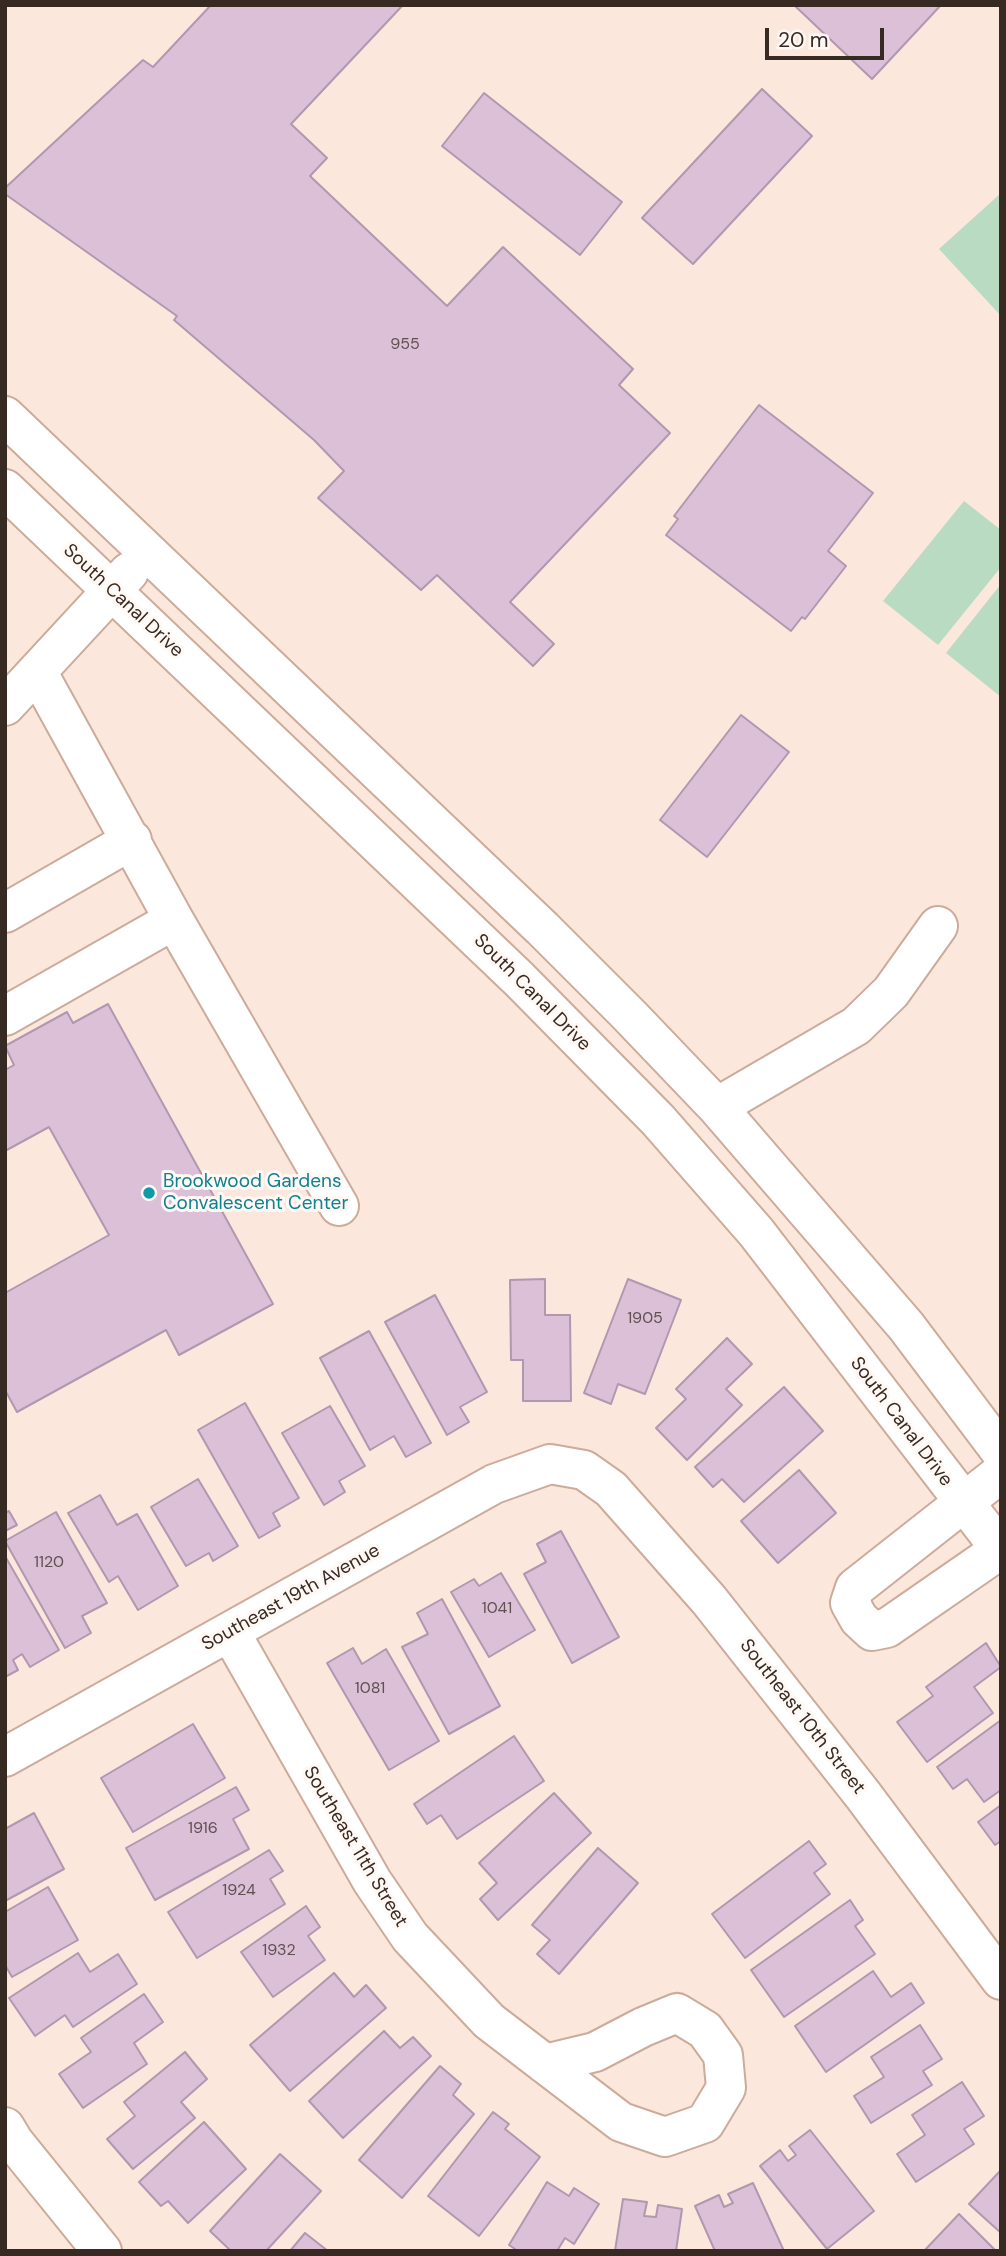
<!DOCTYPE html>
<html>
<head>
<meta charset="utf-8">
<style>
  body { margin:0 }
  #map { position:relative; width:1006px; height:2256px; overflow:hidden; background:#fce7dd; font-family:"DM Sans",sans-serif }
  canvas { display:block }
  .frame { position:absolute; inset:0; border:7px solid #372a23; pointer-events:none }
  .scale { position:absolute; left:765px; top:28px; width:119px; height:32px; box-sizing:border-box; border:4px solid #372a23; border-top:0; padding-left:9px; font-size:21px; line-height:24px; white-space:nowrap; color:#372a23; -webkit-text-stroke:5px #fff8f4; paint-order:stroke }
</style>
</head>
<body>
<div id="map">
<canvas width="1006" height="2256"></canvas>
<div class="frame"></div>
<div class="scale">20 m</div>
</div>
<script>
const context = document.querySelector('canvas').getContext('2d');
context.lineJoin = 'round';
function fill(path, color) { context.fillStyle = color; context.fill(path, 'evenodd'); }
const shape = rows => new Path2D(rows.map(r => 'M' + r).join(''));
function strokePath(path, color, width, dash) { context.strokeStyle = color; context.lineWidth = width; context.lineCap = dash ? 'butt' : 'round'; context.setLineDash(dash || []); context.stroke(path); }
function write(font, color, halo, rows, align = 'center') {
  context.font = font + ' "DM Sans",sans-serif'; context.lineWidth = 6; context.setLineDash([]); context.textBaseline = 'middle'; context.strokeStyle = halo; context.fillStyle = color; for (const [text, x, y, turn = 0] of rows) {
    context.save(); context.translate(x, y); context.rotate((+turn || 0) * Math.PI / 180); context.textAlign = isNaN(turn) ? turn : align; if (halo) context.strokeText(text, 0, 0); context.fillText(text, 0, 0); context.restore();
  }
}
fill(shape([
  [1001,193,1001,316,939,249],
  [964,501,1001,530,1001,567,938,645,883,601],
  [1001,584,1001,697,946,653]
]), '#b9dbc2');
const building = shape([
  [211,5,403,5,291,124,327,158,310,176,447,306,503,247,633,369,619,385,670,433,510,602,554,644,533,666,437,575,421,590,318,498,344,471,314,440,174,320,177,316,5,194,5,188,143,60,153,67,211,5],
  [794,5,941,5,872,79,794,5],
  [762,89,812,136,693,264,642,218,762,89],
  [484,93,622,202,580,255,442,146,484,93],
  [759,405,873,493,828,551,846,566,805,619,802,617,791,631,666,535,678,519,674,516,759,405],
  [741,715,789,752,707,857,660,820,741,715],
  [108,1004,273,1304,179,1355,166,1330,17,1412,5,1390,5,1293,109,1235,49,1127,5,1151,5,1070,14,1065,5,1046,67,1012,73,1023,108,1004],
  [545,1279,545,1315,570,1315,571,1401,523,1401,523,1360,511,1360,510,1280,545,1279],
  [628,1279,681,1300,645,1394,618,1384,611,1404,584,1393,628,1279],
  [435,1295,487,1392,460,1407,469,1422,447,1435,385,1322,435,1295],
  [369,1331,431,1443,406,1457,394,1436,370,1450,320,1358,369,1331],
  [727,1338,752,1364,726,1389,742,1405,687,1460,656,1428,686,1399,676,1389,727,1338],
  [784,1387,823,1431,744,1502,722,1479,713,1487,695,1467,784,1387],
  [245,1403,299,1498,273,1513,280,1526,259,1538,198,1430,245,1403],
  [330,1406,365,1466,339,1481,345,1492,324,1505,282,1433,330,1406],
  [799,1470,836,1513,778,1563,741,1521,799,1470],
  [198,1479,238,1546,213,1561,209,1553,186,1566,151,1507,198,1479],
  [100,1495,117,1525,137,1514,178,1586,138,1610,118,1576,109,1582,68,1513,100,1495],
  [9,1511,17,1525,5,1531,5,1513,9,1511],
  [56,1512,107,1603,82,1616,91,1633,65,1648,5,1541,56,1512],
  [561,1531,619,1637,572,1663,524,1574,546,1562,537,1544,561,1531],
  [5,1556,59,1650,30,1667,22,1654,13,1660,18,1670,5,1677,5,1556],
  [501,1573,535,1630,489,1657,451,1592,474,1579,479,1586,501,1573],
  [442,1599,500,1706,449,1734,402,1647,428,1634,417,1613,442,1599],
  [986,1643,1001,1667,974,1687,993,1713,927,1762,897,1722,933,1696,926,1687,986,1643],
  [353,1648,362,1664,386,1649,439,1741,389,1770,327,1663,353,1648],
  [1001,1720,1001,1790,984,1802,967,1779,953,1789,937,1767,1001,1720],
  [193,1724,225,1778,133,1832,101,1778,193,1724],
  [514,1736,544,1781,457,1839,441,1815,427,1824,414,1804,514,1736],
  [236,1787,249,1810,233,1819,249,1849,155,1900,126,1848,236,1787],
  [554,1793,591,1833,498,1920,480,1899,497,1883,479,1863,554,1793],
  [1001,1805,1001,1841,995,1845,978,1822,1001,1805],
  [34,1813,64,1869,5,1901,5,1829,34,1813],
  [809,1841,826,1864,814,1873,830,1894,745,1958,712,1914,809,1841],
  [598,1848,638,1883,559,1974,537,1954,550,1940,532,1925,598,1848],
  [269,1850,283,1871,270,1879,285,1904,197,1958,168,1912,269,1850],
  [48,1887,78,1940,12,1977,5,1965,5,1912,48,1887],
  [850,1900,863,1920,855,1926,875,1954,784,2017,751,1970,850,1900],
  [306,1906,320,1927,308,1936,325,1960,273,1997,241,1952,306,1906],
  [78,1953,90,1972,118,1954,137,1984,73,2027,65,2015,35,2036,9,1998,78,1953],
  [873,1971,891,1997,911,1983,924,2003,826,2072,795,2026,873,1971],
  [334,1973,354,1997,366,1985,386,2008,290,2091,250,2045,334,1973],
  [144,1994,163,2022,134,2043,147,2064,83,2108,59,2074,91,2052,81,2038,144,1994],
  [920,2025,942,2059,923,2071,932,2085,871,2123,854,2096,884,2077,871,2057,920,2025],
  [384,2031,400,2048,413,2037,431,2056,343,2138,309,2101,384,2031],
  [185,2052,207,2079,181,2102,195,2118,133,2169,107,2139,135,2116,124,2102,185,2052],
  [440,2066,461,2084,453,2095,474,2114,402,2198,359,2160,440,2066],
  [962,2082,984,2116,964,2129,974,2144,916,2182,897,2154,925,2135,912,2115,962,2082],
  [493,2112,509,2124,505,2129,540,2157,479,2236,428,2196,493,2112],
  [204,2122,246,2169,188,2223,168,2201,161,2206,139,2182,204,2122],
  [810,2130,874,2211,827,2249,760,2166,780,2150,788,2161,796,2155,789,2146,810,2130],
  [280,2154,321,2191,266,2251,231,2251,210,2231,280,2154],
  [1001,2170,1001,2233,969,2204,1001,2170],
  [547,2182,569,2196,574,2188,599,2204,574,2244,565,2238,557,2251,518,2251,509,2245,547,2182],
  [753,2183,784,2251,715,2251,695,2206,719,2195,724,2207,733,2203,728,2194,753,2183],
  [623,2199,647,2202,644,2216,656,2217,658,2205,682,2209,676,2251,615,2251,623,2199],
  [959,2214,996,2251,924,2251,959,2214],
  [305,2233,328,2251,290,2251,305,2233]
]);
fill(building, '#dbc0d8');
strokePath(building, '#b197af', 2);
const minor = shape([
  [5,416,543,929,629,1015,717,1107,906,1326,1001,1452],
  [5,489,519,979,658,1120,756,1232,1001,1550],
  [38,673,174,920,339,1206],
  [5,706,129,572],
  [5,913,132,840],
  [5,1016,174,920],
  [717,1107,856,1026,891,992,938,926],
  [1001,1473,855,1588,850,1603,859,1619,872,1631,887,1628,1001,1549],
  [230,1632,372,1881,410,1937,489,2021,621,2122,665,2137,705,2123,726,2088,723,2055,705,2030,677,2013,643,2027,595,2052,545,2064],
  [5,1757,494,1484,550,1464,584,1470,611,1489,709,1600,863,1795,1001,1980],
  [5,2127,14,2142,102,2251]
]);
strokePath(minor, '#ccab9a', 42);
strokePath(minor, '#fff', 38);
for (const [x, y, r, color] of [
  [149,1193,7,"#0f9aa8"]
]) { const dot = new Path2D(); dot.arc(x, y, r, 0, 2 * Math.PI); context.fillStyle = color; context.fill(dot); strokePath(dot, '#fff8f4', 2.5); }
write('16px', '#605050', null, [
  ["955",405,345],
  ["1905",645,1319],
  ["1120",49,1563],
  ["1041",497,1609],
  ["1081",370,1689],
  ["1916",203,1829],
  ["1924",239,1891],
  ["1932",279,1951]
]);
write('19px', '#372a23', '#fff8f4', [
  ["South Canal Drive",123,601,43],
  ["South Canal Drive",532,993,45],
  ["South Canal Drive",901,1422,53],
  ["Southeast 19th Avenue",291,1598,-29],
  ["Southeast 10th Street",802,1717,52],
  ["Southeast 11th Street",355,1847,59]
]);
write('19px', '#0d838f', '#fff8f4', [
  ["Brookwood Gardens",163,1182],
  ["Convalescent Center",163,1204]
], 'left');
</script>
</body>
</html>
